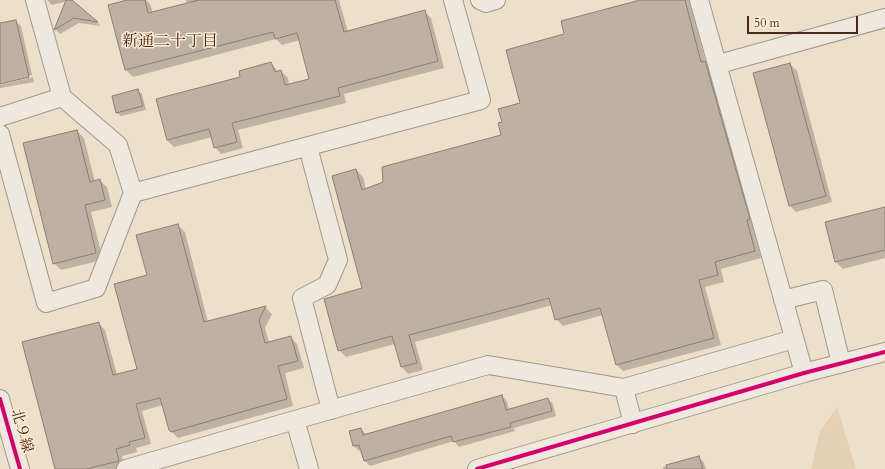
<!DOCTYPE html>
<html>
<head>
<meta charset="utf-8">
<style>
  body { margin:0 }
  #map { position:relative; width:885px; height:469px; overflow:hidden; background:#ede0cb; font-family:Cardo,serif }
  canvas { display:block }
  .scale { position:absolute; left:747px; top:16px; width:111px; height:18px; box-sizing:border-box; border:2px solid #47281b; border-top:0; padding-left:5px; font-size:12px; line-height:14px; white-space:nowrap; color:#47281b; -webkit-text-stroke:3px #fdedd3; paint-order:stroke }
</style>
</head>
<body>
<div id="map">
<canvas width="885" height="469"></canvas>
<div class="scale">50 m</div>
</div>
<script>
const context = document.querySelector('canvas').getContext('2d');
context.lineJoin = 'round';
function fill(path, color) { context.fillStyle = color; context.fill(path, 'evenodd'); }
const shape = rows => new Path2D(rows.map(r => 'M' + r).join(''));
function strokePath(path, color, width, dash) { context.strokeStyle = color; context.lineWidth = width; context.lineCap = dash ? 'butt' : 'round'; context.setLineDash(dash || []); context.stroke(path); }
function write(font, color, halo, rows, align = 'center') {
  context.font = font + ' Cardo,"Noto Serif JP",serif'; context.lineWidth = 3; context.setLineDash([]); context.textBaseline = 'middle'; context.strokeStyle = halo; context.fillStyle = color; for (const [text, x, y, turn = 0] of rows) {
    context.save(); context.translate(x, y); context.rotate((+turn || 0) * Math.PI / 180); context.textAlign = isNaN(turn) ? turn : align; if (halo) context.strokeText(text, 0, 0); context.fillText(text, 0, 0); context.restore();
  }
}
fill(shape([
  [837,407,856,469,811,469,820,431]
]), '#e4d1b4');
fill(shape([
  [47,0,71,0,101,26,79,23,60,34,55,29,67,1,52,5],
  [131,0,146,0,150,4,153,13,187,4,186,0,339,0,348,32,425,12,431,18,444,68,344,94,346,103,238,130,243,148,221,154,215,147,212,137,174,147,167,140,242,77,271,63,278,72,281,71,288,78,289,85,310,79,300,40,282,45,276,39,133,77,126,70,109,6],
  [643,0,689,0,706,63,712,69,756,225,753,227,761,258,721,269,724,282,705,287,721,345,623,371,617,365,603,315,563,326,556,319,552,305,415,342,423,370,408,374,402,367,395,344,346,357,339,350,363,289,356,170,363,177,366,190,502,135,503,123,521,104,566,35],
  [15,21,21,26,32,75,0,83,0,24],
  [790,64,797,71,832,202,796,212,789,205],
  [33,77,34,82,0,88,0,85],
  [138,91,142,94,146,110,121,116,117,113,113,97],
  [77,131,84,138,95,182,100,181,107,187,112,207,91,212,103,260,61,270,54,263],
  [885,208,885,258,843,269,836,262],
  [178,225,185,232,208,322,265,307,272,314,265,328,269,342,290,337,297,344,304,368,285,373,293,406,178,438,170,430,163,405,142,411,151,444,136,448,137,452,122,456,125,467,118,469,56,469,98,323,105,330,117,375,138,370,148,276],
  [502,396,507,401,509,410,548,399,553,404,556,416,514,428,515,431,459,447,454,441,370,466,365,461,361,450,359,451,354,446,361,429,366,434],
  [699,457,704,463,706,469,663,469,663,467]
]), '#0003');
const building = shape([
  [66,0,72,0,98,22,74,18,54,30,66,0],
  [127,0,145,0,148,13,199,0,335,0,344,32,425,10,438,61,338,88,340,96,232,123,237,142,214,148,209,129,167,140,156,99,240,77,239,71,271,62,275,72,281,70,285,85,309,79,297,33,275,39,273,32,125,70,108,5,127,0],
  [640,0,685,0,701,62,705,61,750,219,747,220,755,251,715,262,718,275,699,280,714,338,616,365,600,308,555,320,549,298,409,335,417,363,401,367,392,336,338,351,324,299,362,288,332,176,356,169,362,190,383,182,382,167,501,135,498,123,502,122,498,109,520,103,506,50,564,34,561,21,640,0],
  [16,20,29,77,0,84,0,23,16,20],
  [790,63,826,196,789,206,753,73,790,63],
  [138,89,143,106,116,113,112,96,138,89],
  [77,130,90,182,100,179,105,200,85,205,96,253,53,264,23,143,77,130],
  [885,207,885,250,835,262,825,222,885,207],
  [178,224,204,322,266,306,259,320,265,343,291,336,298,361,278,366,287,399,171,432,169,430,160,398,136,404,145,438,129,442,130,445,116,449,119,461,86,469,55,469,22,342,99,322,113,375,137,369,114,284,147,275,136,235,178,224],
  [502,395,506,410,548,398,552,411,510,423,511,427,453,442,451,436,364,461,359,445,353,446,349,431,361,428,363,435,502,395],
  [699,456,703,469,667,469,666,465,699,456]
]);
fill(building, '#bcb1a2');
strokePath(building, '#8a7e72', 1);
const minor = shape([
  [35,0,62,97,118,145,133,193,481,100,453,0],
  [480,0,486,3,496,0],
  [699,0,804,373],
  [719,64,885,18],
  [0,117,62,97],
  [0,134,46,303,96,288,133,193],
  [308,147,337,256],
  [783,300,823,290,841,363],
  [0,399,20,469],
  [331,410,302,298,327,285,338,260],
  [633,424,624,388,794,339],
  [126,469,295,420],
  [309,469,295,420,488,365,624,388],
  [477,469,804,373,885,352]
]);
strokePath(minor, '#a29689', 20);
strokePath(minor, '#efe8de', 18);
strokePath(shape([
  [0,399,20,469],
  [477,469,804,373,885,352]
]), '#d6006c', 4);
write('15px', '#47281b', '#fdedd3', [
  ["北９線",21,431,74]
]);
write('16px', '#47281b', '#fdedd3', [
  ["新通二十丁目",170,42]
]);
</script>
</body>
</html>
